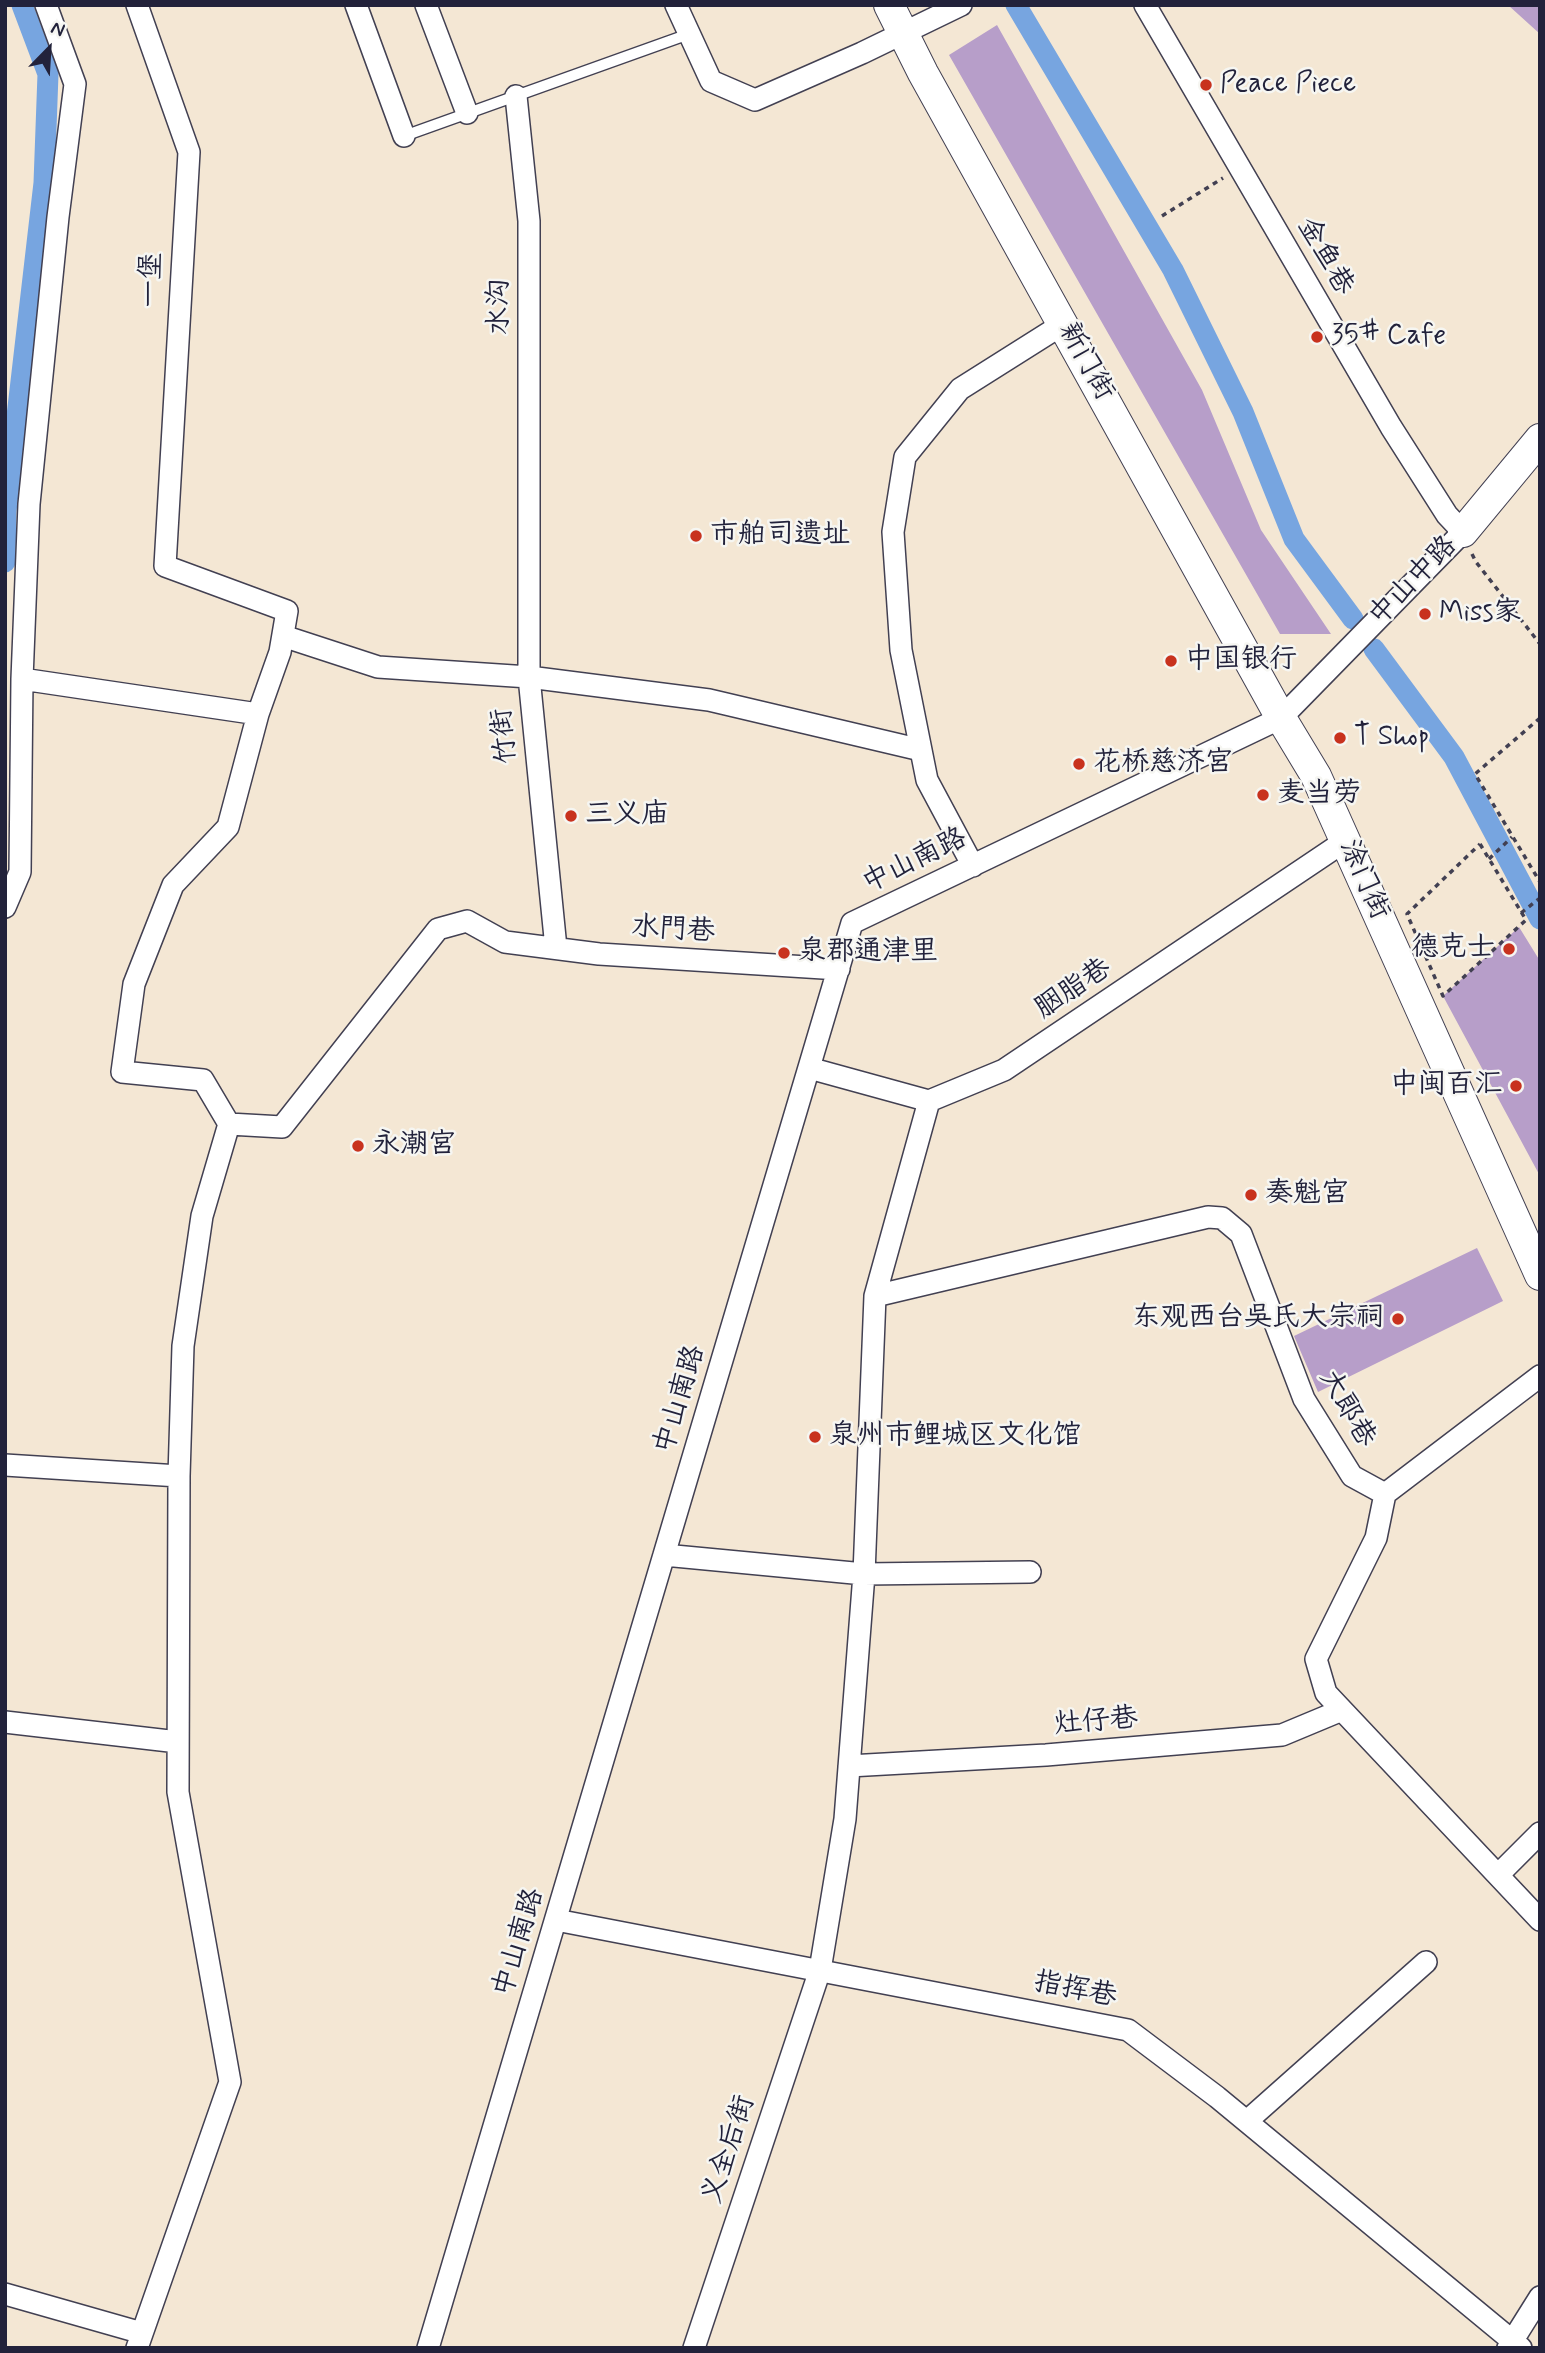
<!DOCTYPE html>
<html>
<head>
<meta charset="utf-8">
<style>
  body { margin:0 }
  #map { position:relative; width:1545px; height:2353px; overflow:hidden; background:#f4e7d4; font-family:Mynerve,sans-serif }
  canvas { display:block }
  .frame { position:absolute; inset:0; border:7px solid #22223b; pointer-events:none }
  .north { position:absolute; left:14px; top:14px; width:70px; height:70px; -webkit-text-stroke:5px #f6f6f2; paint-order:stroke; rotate:24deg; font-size:19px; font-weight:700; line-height:28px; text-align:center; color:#22223b }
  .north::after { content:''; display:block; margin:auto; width:24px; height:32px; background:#22223b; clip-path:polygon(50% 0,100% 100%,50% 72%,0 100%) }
</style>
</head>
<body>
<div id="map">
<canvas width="1545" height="2353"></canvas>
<div class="frame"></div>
<div class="north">N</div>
</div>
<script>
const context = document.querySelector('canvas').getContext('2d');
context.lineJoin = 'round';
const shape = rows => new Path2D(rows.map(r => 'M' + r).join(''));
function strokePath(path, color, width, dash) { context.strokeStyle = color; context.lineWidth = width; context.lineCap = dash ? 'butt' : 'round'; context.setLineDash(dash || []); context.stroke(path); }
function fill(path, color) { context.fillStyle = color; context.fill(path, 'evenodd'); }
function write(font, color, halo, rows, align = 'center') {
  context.font = font + ' Mynerve,"LXGW WenKai TC",sans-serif'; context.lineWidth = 5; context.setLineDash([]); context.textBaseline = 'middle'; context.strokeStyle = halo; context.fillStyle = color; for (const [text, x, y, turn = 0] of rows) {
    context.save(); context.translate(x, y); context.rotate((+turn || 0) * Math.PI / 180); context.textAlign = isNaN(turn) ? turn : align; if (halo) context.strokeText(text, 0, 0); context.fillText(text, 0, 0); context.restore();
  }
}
strokePath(shape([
  [1016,5,1173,270,1243,412,1294,539,1353,619],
  [5,562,6,511,44,183,48,74,22,5],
  [1374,649,1454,757,1540,919]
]), '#77a5e0', 21);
fill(shape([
  [1508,5,1540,5,1540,34],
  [997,25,1202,390,1261,530,1331,634,1280,634,949,55],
  [1519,927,1540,961,1540,1176,1443,996],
  [1477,1248,1503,1301,1318,1392,1294,1336]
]), '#b79ec9');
const lane = shape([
  [404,136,689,34]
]);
const street = shape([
  [137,5,189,152,165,566,287,611,280,652,258,714,228,827,173,885,134,984,122,1072,203,1080,229,1124],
  [356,5,404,136],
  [426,5,467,113],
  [676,5,711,81,755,100,862,53,961,5],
  [516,96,529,221,529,677,556,948],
  [283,636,378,667,529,677,709,700,921,750],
  [22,679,258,714],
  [973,866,927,780,901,650,893,532,905,457,960,389,1063,324],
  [5,907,20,872,22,679,29,504,58,217,75,84,46,5],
  [809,1068,929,1101,1004,1070,1345,841],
  [875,1296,1208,1217,1222,1218,1241,1234,1304,1399,1352,1476,1385,1494,1540,1376],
  [5,1465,179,1476],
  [1385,1494,1376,1538,1316,1659,1326,1693,1540,1920],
  [664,1555,864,1574,1030,1572],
  [5,1722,178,1742],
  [849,1766,1046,1755,1282,1735,1342,1710],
  [1498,1875,1540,1833],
  [556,1920,1128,2030,1217,2097,1521,2348],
  [1247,2121,1426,1962],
  [5,2294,142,2333],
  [137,2348,230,2082,178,1792,179,1476,183,1346,202,1216,229,1124,282,1127,438,929,467,921,505,942,599,954,839,969],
  [428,2348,852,923,1281,718,1463,532,1447,515,1391,427,1145,5],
  [694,2348,820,1970,845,1819,864,1574,875,1296,929,1101],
  [1508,2348,1540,2297]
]);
const secondary = shape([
  [889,5,923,73,1281,718,1316,776,1540,1275],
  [1463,532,1540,439]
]);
strokePath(lane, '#424052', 13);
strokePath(street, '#424052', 24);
strokePath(secondary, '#424052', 32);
strokePath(shape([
  [1162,216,1223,178],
  [1472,554,1476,562,1540,644],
  [1540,718,1475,774,1540,882],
  [1480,844,1526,920,1443,996,1407,914,1480,844],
  [1489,859,1512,837],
  [1521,913,1540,898]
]), '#424052', 3.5, [5, 5]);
strokePath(lane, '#fff', 10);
strokePath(street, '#fff', 21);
strokePath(secondary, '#fff', 30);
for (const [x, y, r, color] of [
  [1206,85,7,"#c8321e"],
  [1317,337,7,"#c8321e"],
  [696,536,7,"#c8321e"],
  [1425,614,7,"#c8321e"],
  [1171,661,7,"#c8321e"],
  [1340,738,7,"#c8321e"],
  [1079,764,7,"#c8321e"],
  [1263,795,7,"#c8321e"],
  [571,816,7,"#c8321e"],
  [1509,949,7,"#c8321e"],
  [784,953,7,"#c8321e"],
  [1516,1086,7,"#c8321e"],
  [358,1146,7,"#c8321e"],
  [1251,1195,7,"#c8321e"],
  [1398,1319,7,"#c8321e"],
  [815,1437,7,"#c8321e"]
]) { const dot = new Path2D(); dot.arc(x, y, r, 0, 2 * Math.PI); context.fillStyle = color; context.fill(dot); strokePath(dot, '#f6f6f2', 2.5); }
write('28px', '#22223b', '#f6f6f2', [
  ["Peace Piece",1220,85],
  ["35# Cafe",1331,337],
  ["市舶司遗址",710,536],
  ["Miss家",1439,614],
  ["中国银行",1185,661],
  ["T Shop",1354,738],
  ["花桥慈济宫",1093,764],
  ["麦当劳",1277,795],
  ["三义庙",585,816],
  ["德克士",1495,949,"right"],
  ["泉郡通津里",798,953],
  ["中闽百汇",1502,1086,"right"],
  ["永潮宫",372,1146],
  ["奏魁宫",1265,1195],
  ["东观西台吴氏大宗祠",1384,1319,"right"],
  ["泉州市鲤城区文化馆",829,1437]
], 'left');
write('28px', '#22223b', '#f6f6f2', [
  ["金鱼巷",1324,257,60],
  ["一堡",153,280,-87],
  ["水沟",501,307,-90],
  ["新门街",1085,362,61],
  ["中山中路",1414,582,-46],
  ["竹街",506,736,-96],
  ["中山南路",915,862,-26],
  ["涂门街",1363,880,66],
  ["水門巷",673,931,4],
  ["胭脂巷",1074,990,-34],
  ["中山南路",681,1400,-73],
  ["大郎巷",1346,1409,60],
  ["灶仔巷",1096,1723,-5],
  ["中山南路",520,1943,-73],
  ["指挥巷",1075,1991,11],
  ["义全后街",730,2150,-72]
]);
</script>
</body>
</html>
